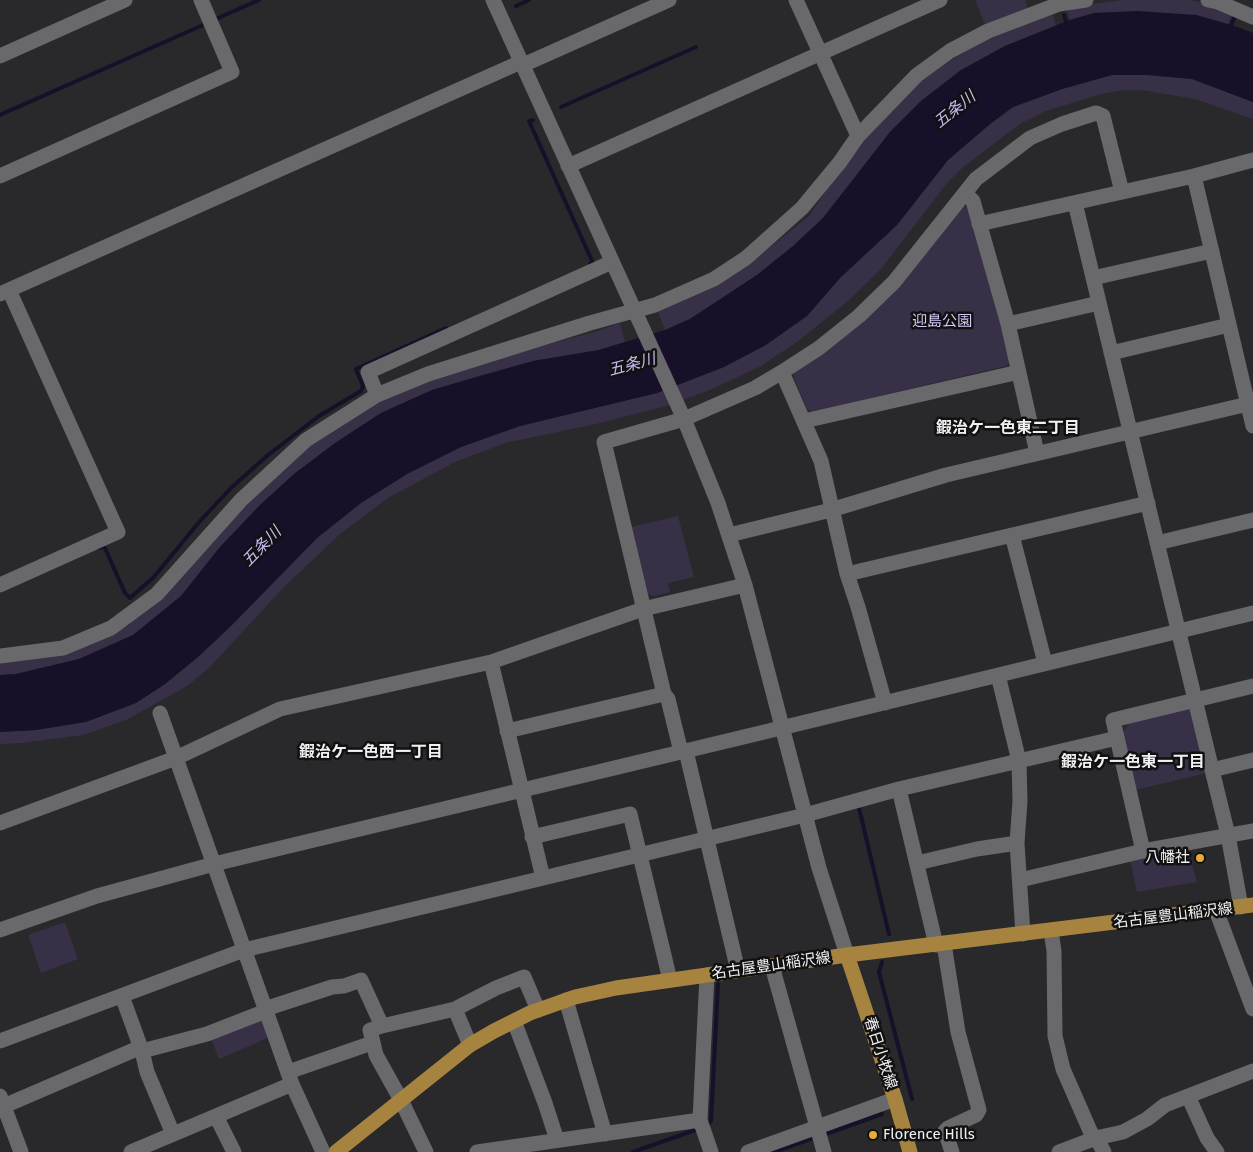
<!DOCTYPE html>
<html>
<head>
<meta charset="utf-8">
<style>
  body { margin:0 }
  canvas { display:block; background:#29282b }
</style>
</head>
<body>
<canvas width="1253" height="1152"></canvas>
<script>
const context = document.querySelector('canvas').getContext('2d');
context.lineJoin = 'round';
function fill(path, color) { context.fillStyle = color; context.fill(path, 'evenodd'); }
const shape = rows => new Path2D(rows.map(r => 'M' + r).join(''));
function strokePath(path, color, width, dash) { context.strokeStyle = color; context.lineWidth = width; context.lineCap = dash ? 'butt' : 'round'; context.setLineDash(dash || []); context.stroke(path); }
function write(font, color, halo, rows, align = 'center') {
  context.font = font + ' "Fira Sans","Noto Sans JP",sans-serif'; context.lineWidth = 5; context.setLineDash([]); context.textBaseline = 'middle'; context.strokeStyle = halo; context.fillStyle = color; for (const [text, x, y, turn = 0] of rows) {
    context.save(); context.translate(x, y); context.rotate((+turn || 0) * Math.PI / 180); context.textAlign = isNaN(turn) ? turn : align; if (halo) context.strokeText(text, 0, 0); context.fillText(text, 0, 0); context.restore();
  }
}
fill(shape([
  [975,0,1025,0,1028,9,986,26],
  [1123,0,1188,0,1218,5,1233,12,1228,24,1196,15,1094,13,1070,20,1067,9,1084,5],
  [1052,12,1056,25,1005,46,961,70,921,101,890,132,823,218,793,246,757,275,690,319,665,330,658,312,712,288,745,267,809,216,852,151,919,80,979,43],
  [1112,75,1148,75,1192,79,1253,102,1253,119,1195,99,1142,90,1124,90,1101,94,1046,111,1021,123,962,168,947,183,881,269,848,301,797,342,759,367,710,390,666,406,596,424,505,443,455,462,388,498,340,534,284,587,209,668,187,686,126,720,83,735,21,743,0,744,0,732,36,730,136,703,165,684,198,657,231,626,317,538,361,503,407,474,461,447,520,426,657,393,724,367,807,316,840,278,897,225,948,160,990,124,1013,107,1062,89],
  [960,205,969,207,1002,324,1010,361,1006,366,820,410,811,411,807,409,793,376,794,371,818,357],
  [620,323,625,342,599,350,533,361,481,375,432,390,381,413,335,443,294,474,260,505,220,547,181,596,133,635,79,659,16,674,0,675,0,659,89,640,205,545,309,444,371,402,428,377,506,355,595,332],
  [678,516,694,577,668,583,670,592,654,596,647,594,631,527],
  [1191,708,1207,773,1135,790,1122,734,1131,720],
  [1187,848,1197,882,1137,892,1130,860],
  [65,922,78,959,41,973,28,935],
  [263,1016,270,1037,219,1059,210,1036]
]), '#373047');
fill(shape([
  [1138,11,1196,15,1238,27,1253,33,1253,102,1192,79,1148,75,1112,75,1062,89,1013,107,990,124,948,160,897,225,840,278,807,316,766,345,724,367,657,393,520,426,461,447,407,474,361,503,317,538,231,626,198,657,165,684,136,703,86,722,36,730,0,732,0,675,16,674,79,659,133,635,181,596,220,547,260,505,294,474,335,443,381,413,432,390,533,361,599,350,665,330,690,319,757,275,793,246,823,218,890,132,921,101,961,70,1005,46,1070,20,1094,13]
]), '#180f29');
strokePath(shape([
  [516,6,529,0],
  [1064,15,1067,25],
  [216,19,259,0],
  [1230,28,1235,16],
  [561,107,696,47],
  [0,115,203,25],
  [533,120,529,121,593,263,590,264],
  [100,548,104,546,125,593,130,598,153,578,200,521,232,487,268,455,319,416,361,391,363,386,356,369,446,328],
  [859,808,889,934],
  [882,962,879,972,912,1099],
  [707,1125,711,1121,718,984],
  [823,1135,882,1114],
  [633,1152,698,1129],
  [774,1152,816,1137]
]), '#180f29', 4);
strokePath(shape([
  [493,0,684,419,718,503,745,585,819,868,847,955],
  [796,0,858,136],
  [1208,0,1218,2,1253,17],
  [0,56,125,0],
  [523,65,669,0],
  [568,166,940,0],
  [0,176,232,72,201,0],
  [1194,176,1253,426],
  [965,193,973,201,1008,324,1037,453],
  [1075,203,1212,770,1228,835,1241,907],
  [979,224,1194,176,1253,160],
  [1093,278,1212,251],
  [0,294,521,62],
  [1008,324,1099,303],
  [1111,353,1229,325],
  [377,395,368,372,612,262],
  [804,421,1019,372],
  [729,535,831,510,946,475,1248,404],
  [1012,535,1045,663],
  [1157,543,1253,520],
  [847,574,1148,503],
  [0,585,118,532,9,290],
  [0,656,63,648,111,628,157,594,241,500,306,440,377,395,428,374,590,323,655,305,714,279,746,258,802,208,840,162,858,136,917,75,950,51,988,31,1059,4,1086,0],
  [491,662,543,878],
  [998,675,1019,761,1020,801,1017,843,1023,934],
  [664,694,668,699,681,752],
  [885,703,858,607,847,574,821,461,782,372,819,348,859,316,894,282,976,179,1030,138,1062,124,1096,113,1103,116,1122,192],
  [160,713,292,1084,323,1152],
  [507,731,664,694,604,442,684,419,755,388,782,372],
  [686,751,738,971],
  [1212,770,1253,760],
  [899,789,936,945],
  [0,823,176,758,280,709,491,662,643,609,745,585],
  [532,837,630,814,670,980],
  [1143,851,1113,720,1253,686],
  [917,863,977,849,1017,843],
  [1020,880,1143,851,1253,831],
  [1216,910,1253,1009],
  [0,930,97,896,214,864,781,728,1253,613],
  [1051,931,1054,951,1055,1036,1063,1069,1091,1133,1096,1138,1104,1152],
  [944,944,958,1032,979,1110,976,1115,948,1128,945,1131,952,1152],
  [772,966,824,1152],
  [707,975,700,1120,711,1152],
  [122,996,142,1051,147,1072,173,1134],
  [566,1000,605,1134],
  [265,1009,332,987,344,986,361,980,382,1026],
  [455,1009,496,988,524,977,538,1010],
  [514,1021,545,1103,557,1140],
  [0,1041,244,950,805,815,899,789,1117,738],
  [142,1051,207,1034,266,1011],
  [288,1072,372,1043],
  [0,1096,21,1152],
  [1188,1096,1207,1138,1217,1152],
  [4,1106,141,1047],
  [216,1116,234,1152],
  [131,1152,292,1084],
  [426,1152,401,1100,376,1055,370,1030,382,1026,455,1009,470,1045],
  [477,1152,700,1120],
  [748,1152,895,1099],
  [1059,1152,1096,1138,1123,1132,1147,1119,1165,1105,1253,1071]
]), '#69686b', 15);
strokePath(shape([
  [847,955,895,1099,910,1152],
  [336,1152,470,1045,494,1031,530,1013,575,997,616,988,847,955,1253,905]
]), '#a68440', 15);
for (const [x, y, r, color] of [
  [1200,858,5,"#e7ac37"],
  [873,1135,5,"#e7ac37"]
]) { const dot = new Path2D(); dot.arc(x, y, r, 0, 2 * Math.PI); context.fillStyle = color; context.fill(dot); strokePath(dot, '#111112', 2); }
write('15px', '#d5c8f7', '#111112', [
  ["迎島公園",942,322]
]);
write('15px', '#f0eff1', '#111112', [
  ["八幡社",1190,858],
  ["Florence Hills",883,1135,"left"]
], 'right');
write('15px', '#f0eff1', '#111112', [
  ["名古屋豊山稲沢線",1173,916,-7],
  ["名古屋豊山稲沢線",771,966,-8],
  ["春日小牧線",880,1053,72]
]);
write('italic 16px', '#c8b8f1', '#111112', [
  ["五条川",955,110,-39],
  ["五条川",632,365,-15],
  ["五条川",262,547,-46]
]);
write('bold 16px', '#f0eff1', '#111112', [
  ["鍜治ケ一色東二丁目",1008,429],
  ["鍜治ケ一色西一丁目",371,753],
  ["鍜治ケ一色東一丁目",1133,763]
]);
</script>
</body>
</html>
